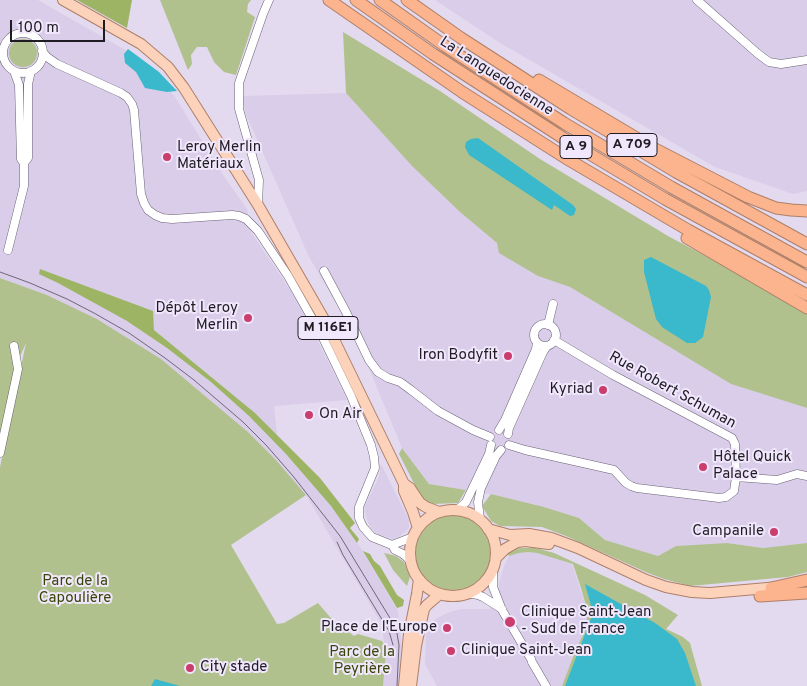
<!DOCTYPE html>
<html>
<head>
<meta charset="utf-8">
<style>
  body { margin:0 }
  #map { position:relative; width:807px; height:686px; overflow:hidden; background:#e3daef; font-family:Overpass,sans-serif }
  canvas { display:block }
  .scale { position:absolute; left:10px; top:20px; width:95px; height:22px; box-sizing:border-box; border:2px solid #1f1c23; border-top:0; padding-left:6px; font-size:15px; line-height:18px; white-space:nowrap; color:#1f1c23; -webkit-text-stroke:4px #f0e7fc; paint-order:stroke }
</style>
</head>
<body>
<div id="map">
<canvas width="807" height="686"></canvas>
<div class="scale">100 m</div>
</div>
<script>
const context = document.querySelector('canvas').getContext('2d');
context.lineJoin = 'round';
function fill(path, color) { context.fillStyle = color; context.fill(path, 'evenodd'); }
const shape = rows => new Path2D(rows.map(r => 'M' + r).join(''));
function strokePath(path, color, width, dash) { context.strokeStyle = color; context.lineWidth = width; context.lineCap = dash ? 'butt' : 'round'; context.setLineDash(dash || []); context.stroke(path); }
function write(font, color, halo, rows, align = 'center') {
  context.font = font + ' Overpass,sans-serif'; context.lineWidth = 4; context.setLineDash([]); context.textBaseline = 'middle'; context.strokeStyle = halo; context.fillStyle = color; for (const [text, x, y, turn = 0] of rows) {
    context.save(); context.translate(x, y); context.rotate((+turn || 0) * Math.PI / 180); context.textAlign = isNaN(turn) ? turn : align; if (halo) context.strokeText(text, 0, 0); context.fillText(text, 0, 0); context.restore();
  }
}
fill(shape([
  [0,0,38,0,127,51,158,77,175,97,223,175,247,209,251,232,301,306,347,400,274,406,277,435,255,413,154,330,152,311,29,265,40,269,40,274,58,283,127,321,167,348,211,382,249,416,286,454,331,506,347,529,363,551,398,611,402,648,398,686,383,686,386,653,381,623,306,495,275,459,248,432,161,359,97,319,47,295,0,278,0,254,2,254,0,253],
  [435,0,807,0,807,191,793,194,715,167,500,43],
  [346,93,412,166,460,212,538,276,570,287,731,384,807,408,807,543,763,548,727,543,676,546,658,556,605,540,579,518,544,507,491,494,429,484,402,448,370,371,340,310,309,257,245,112,243,96],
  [381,464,409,520,409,528,400,536,393,539,380,535,374,531,369,525,365,512,365,506,379,477],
  [528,552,537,553,572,564,588,613,584,633,576,649,562,686,437,686,425,664,426,633,429,626,437,618,450,612,461,609,490,609,499,599,499,583,504,566,509,556,519,553]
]), '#d9cde9');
fill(shape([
  [160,0,251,0,248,4,247,12,255,17,236,75,224,72,214,62,207,47,197,47,191,55,192,64,188,70],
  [343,32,440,91,540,159,668,236,807,310,807,408,731,384,570,287,538,276,499,253,497,243,460,212,412,166,346,93],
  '9 53a14 14 0 1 1 28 0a14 14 0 1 1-28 0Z',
  [0,278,47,295,97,319,161,359,248,432,275,459,306,495,231,545,277,624,284,623,318,603,330,617,354,636,358,634,382,641,384,644,386,653,383,686,0,686,0,467,26,343,14,370,0,443],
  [402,448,429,484,466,490,458,503,433,504,422,499,399,454],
  [491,494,544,507,579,518,605,540,658,556,676,546,727,543,763,548,807,543,807,572,788,577,690,586,664,579,648,573,566,536,542,527,500,526,491,521,482,506],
  '414 553a39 39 0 1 1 78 0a39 39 0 1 1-78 0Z',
  [519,548,536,548,554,553,645,595,678,615,666,629,683,637,690,643,702,686,562,686,576,649,584,633,588,613,581,588,573,564,537,553,528,552,519,553,509,556,507,554],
  [384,553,396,556,404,562,410,577,407,586,393,570]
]), '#b0c18e');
fill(shape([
  [77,0,132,0,127,28],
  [40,269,153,311,154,330,255,413,320,478,355,523,350,528,359,539,357,543,331,506,286,454,249,416,211,382,167,348,127,321,58,283,39,274],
  [363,551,370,554,374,561,380,566,397,595,404,600,403,606,397,608]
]), '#9cb463');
fill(shape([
  [128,49,159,72,177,91,167,92,145,88,136,72,125,63,124,54],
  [478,138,573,205,576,209,574,215,570,216,554,205,552,210,469,155,465,147,466,142,471,139],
  [651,257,706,286,709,290,711,297,703,337,695,343,687,343,662,327,656,319,644,272,644,260],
  [585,584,655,623,677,639,685,653,696,686,565,686,593,613],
  [155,679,180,686,151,686]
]), '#3ab8cc');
const minor = shape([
  [697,0,757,53,769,62,781,64,807,60],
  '3 53a20 20 0 1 1 40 0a20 20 0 1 1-40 0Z',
  [42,51,47,57,57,64,121,93,127,97,132,104,134,110,141,194,144,203,148,210,155,215,162,218,172,219,232,215,239,216,246,219,258,231,288,276,323,338,351,396,371,445,374,457,375,468,359,507,359,518,363,527,372,537,392,545,395,550,403,554,411,561],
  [14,71,19,85,21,159,24,163],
  [258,205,259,180,239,109,239,83,263,14,269,0],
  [8,250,24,186,24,163,28,158,28,84,31,71],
  [324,271,346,312,369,360,378,372,388,378,400,382,411,390,438,411,473,430,490,437],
  '534 335a11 11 0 1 1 22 0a11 11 0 1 1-22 0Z',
  [548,325,553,304],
  [499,430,505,420,536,349,537,343],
  [508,434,509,428,543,352,547,346],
  [509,445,525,450,614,470,626,483,631,486,637,488,719,498,726,497,734,491,736,477,735,444,732,438,613,375,554,340],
  [0,453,18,369,14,346],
  [736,477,777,480,797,474,807,476],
  [457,510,466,502,489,454,491,445],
  [480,520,478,502,481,488,496,456,501,450],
  [392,545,413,537],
  [493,571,493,587,502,610,531,659],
  [468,593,478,595,483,597,502,609],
  [532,662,546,686]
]);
const major = shape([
  [63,0,141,44,168,67,184,88,258,205,325,321,404,484,404,491,413,512,418,528],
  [404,484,410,488,420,503,426,507,439,512],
  '410 553a43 43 0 1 1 86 0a43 43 0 1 1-86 0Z',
  [488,529,510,535,529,534,551,538,578,548,646,580,666,587,692,592,710,593,779,587],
  [496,558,505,549,517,542,525,541,549,544],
  [404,686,409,634,417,594,419,579],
  [411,686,416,646,424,609,427,605,440,594]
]);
const highway = shape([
  [329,0,462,92,569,160,688,230,807,295],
  [356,0,433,54,563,138,665,199,807,277],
  [380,0,445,46,564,123,671,187,807,262],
  [407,0,461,38,571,109,676,172,807,244],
  [539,80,655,149,748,197,776,208,791,210,807,211],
  [687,238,807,308],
  [771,588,807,580],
  [760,596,807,593]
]);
strokePath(minor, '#6a6275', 9);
strokePath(major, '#ae7f68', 12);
strokePath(highway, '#ae7f68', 13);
strokePath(minor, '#fff', 8);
strokePath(major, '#fdd2bb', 10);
strokePath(highway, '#fbb48d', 11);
strokePath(shape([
  [0,272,30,283,67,299,94,313,129,333,165,358,194,380,243,422,266,445,293,476,340,536,396,628,399,645,397,686],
  [337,542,343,555,389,631,393,645]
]), '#6e6875', 1);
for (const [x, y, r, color] of [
  [167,157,5,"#ca3e6e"],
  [248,318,5,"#ca3e6e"],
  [508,356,5,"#ca3e6e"],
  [603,390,5,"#ca3e6e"],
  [309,415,5,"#ca3e6e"],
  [703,467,5,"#ca3e6e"],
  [774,532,5,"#ca3e6e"],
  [510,622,6,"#ca3e6e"],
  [447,628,5,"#ca3e6e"],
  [451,651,5,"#ca3e6e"],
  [190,668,5,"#ca3e6e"]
]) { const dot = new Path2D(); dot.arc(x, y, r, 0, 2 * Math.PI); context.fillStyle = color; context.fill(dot); strokePath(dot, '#f0e7fc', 2); }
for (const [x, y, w] of [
  [632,145,50],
  [576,147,32],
  [328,328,60]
]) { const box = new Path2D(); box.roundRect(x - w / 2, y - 11.5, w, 23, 4); context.fillStyle = '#f0e7fc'; context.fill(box); strokePath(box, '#1f1c23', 1); }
write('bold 14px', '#1f1c23', null, [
  ["A 709",632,145],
  ["A 9",576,147],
  ["M 116E1",328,328]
]);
write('15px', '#1f1c23', '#f0e7fc', [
  ["La Languedocienne",496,77,33],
  ["Rue Robert Schuman",672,391,29]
]);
write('15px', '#1f1c23', '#f0e7fc', [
  ["Leroy Merlin",177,148],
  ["Matériaux",177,165],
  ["Dépôt Leroy",238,309,"right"],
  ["Merlin",238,326,"right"],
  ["Iron Bodyfit",498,356,"right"],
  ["Kyriad",593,390,"right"],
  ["On Air",319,415],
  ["Hôtel Quick",713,458],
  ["Palace",713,475],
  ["Campanile",764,532,"right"],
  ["Clinique Saint-Jean",521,613],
  ["- Sud de France",521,630],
  ["Place de l'Europe",437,628,"right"],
  ["Clinique Saint-Jean",461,651],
  ["City stade",200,668]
], 'left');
write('15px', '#374506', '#f0e7fc', [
  ["Parc de la",75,582],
  ["Capoulière",75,599],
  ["Parc de la",362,653],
  ["Peyrière",362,670]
]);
</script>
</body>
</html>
